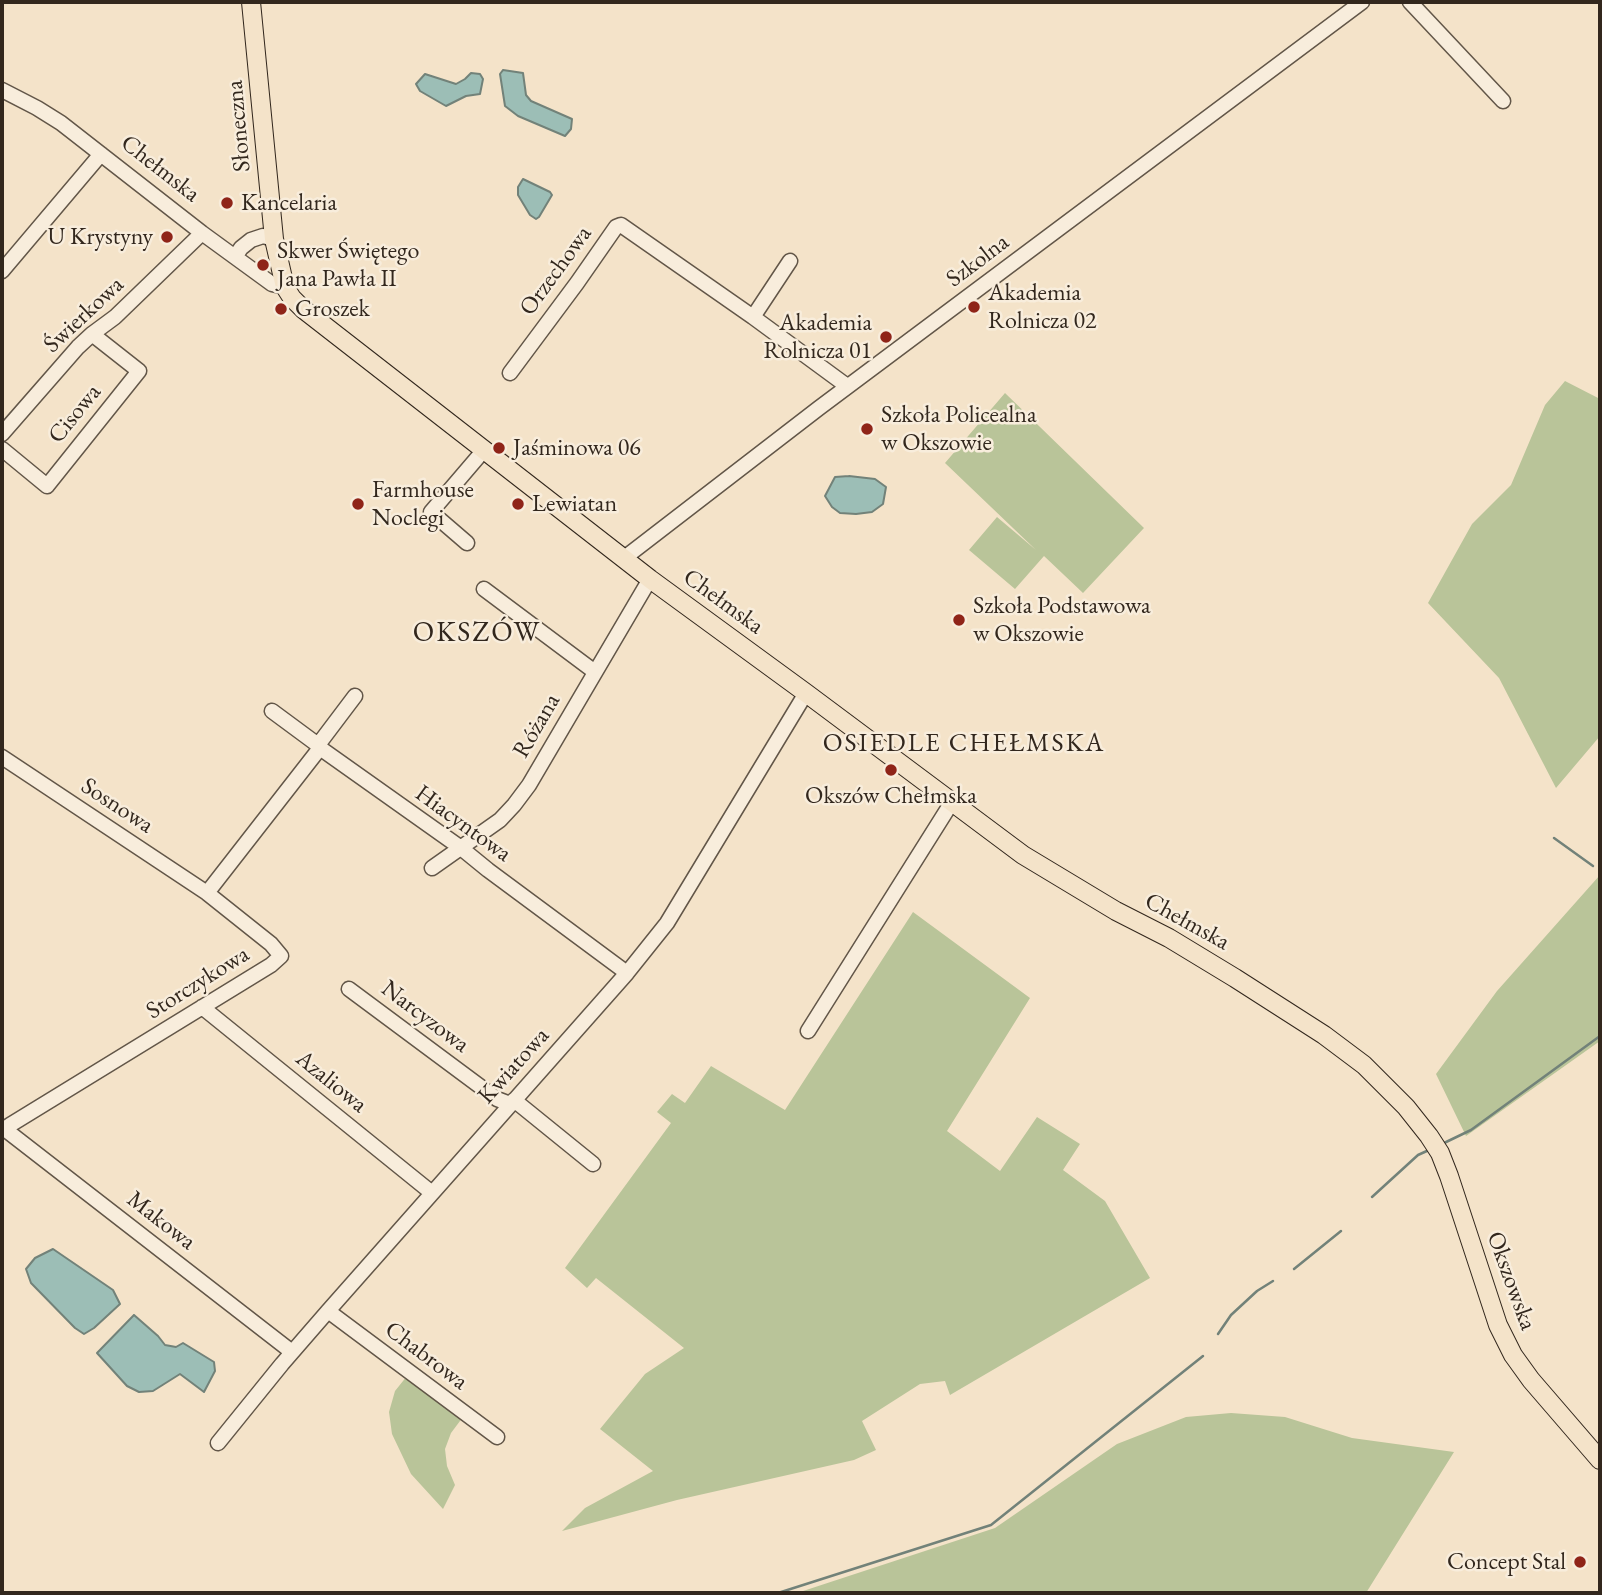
<!DOCTYPE html>
<html>
<head>
<meta charset="utf-8">
<style>
  body { margin:0 }
  #map { position:relative; width:1602px; height:1595px; overflow:hidden; background:#f4e3c9; font-family:"EB Garamond",serif }
  canvas { display:block }
  .frame { position:absolute; inset:0; border:4px solid #32271d; pointer-events:none }
</style>
</head>
<body>
<div id="map">
<canvas width="1602" height="1595"></canvas>
<div class="frame"></div>
</div>
<script>
const context = document.querySelector('canvas').getContext('2d');
context.lineJoin = 'round';
function fill(path, color) { context.fillStyle = color; context.fill(path, 'evenodd'); }
const shape = rows => new Path2D(rows.map(r => 'M' + r).join(''));
function strokePath(path, color, width, dash) { context.strokeStyle = color; context.lineWidth = width; context.lineCap = dash ? 'butt' : 'round'; context.setLineDash(dash || []); context.stroke(path); }
function write(font, color, halo, rows, align = 'center') {
  context.font = font + ' "EB Garamond",serif'; context.lineWidth = 5; context.setLineDash([]); context.textBaseline = 'middle'; context.strokeStyle = halo; context.fillStyle = color; for (const [text, x, y, turn = 0] of rows) {
    context.save(); context.translate(x, y); context.rotate((+turn || 0) * Math.PI / 180); context.textAlign = isNaN(turn) ? turn : align; if (halo) context.strokeText(text, 0, 0); context.fillText(text, 0, 0); context.restore();
  }
}
fill(shape([
  [1565,381,1600,399,1600,736,1556,788,1499,678,1428,603,1472,524,1511,485,1545,405],
  [1005,393,1144,528,1083,593,1044,556,1015,589,969,550,997,517,1036,550,945,463],
  [1600,875,1600,1041,1466,1136,1436,1074,1497,991],
  [913,912,1030,998,947,1131,1000,1171,1037,1117,1080,1144,1063,1170,1105,1201,1150,1278,950,1395,945,1381,920,1384,862,1421,876,1450,854,1460,677,1500,562,1531,585,1508,653,1471,600,1429,645,1374,684,1348,596,1278,587,1288,565,1268,671,1123,657,1112,672,1094,685,1103,711,1066,785,1110],
  [407,1376,463,1417,451,1433,445,1449,447,1466,455,1485,443,1509,411,1474,392,1434,389,1412,395,1391],
  [1231,1413,1285,1417,1352,1438,1454,1452,1366,1593,797,1593,995,1528,1117,1444,1186,1417]
]), '#b9c499');
const water = shape([
  [503,70,523,73,526,95,531,101,572,119,571,129,565,136,518,116,505,106,500,74,503,70],
  [471,73,480,74,483,79,480,94,466,96,446,106,420,91,416,84,425,74,456,84,465,79,471,73],
  [523,179,550,192,552,195,539,217,536,219,530,215,518,195,518,187,523,179],
  [849,476,875,479,886,487,883,504,872,512,856,514,840,513,832,507,825,496,835,477,849,476],
  [53,1249,113,1290,120,1304,94,1328,84,1334,75,1328,31,1283,26,1269,35,1258,53,1249],
  [134,1315,158,1336,165,1345,176,1347,183,1343,214,1362,215,1371,204,1392,180,1374,153,1391,139,1392,127,1386,97,1353,134,1315]
]);
fill(water, '#9cbeb6');
strokePath(water, '#728279', 2);
strokePath(shape([
  [1554,838,1593,866],
  [1442,1144,1471,1130,1600,1036],
  [1372,1197,1418,1155,1429,1150],
  [1294,1269,1341,1231],
  [1218,1334,1231,1315,1257,1291,1273,1281],
  [778,1593,991,1525,1203,1356]
]), '#728279', 2.5);
const minor = shape([
  [1410,2,1503,101],
  [2,90,37,108,61,123,202,233,272,284,285,287],
  [235,257,241,248,251,240,263,236,274,239],
  [2,271,101,154],
  [753,317,790,261],
  [510,373,577,283,616,227,621,225,753,317,847,386],
  [2,434,78,347,92,334,115,317,202,233],
  [2,449,47,486,139,371,92,334],
  [467,543,431,512,484,450],
  [623,559,819,408,1362,2],
  [484,589,595,672],
  [272,711,318,745,320,748,461,848,488,870,627,973],
  [318,745,355,696],
  [2,757,207,893,271,944,281,956,271,965,10,1125,6,1130],
  [432,868,500,820,514,805,529,785,650,579],
  [207,893,320,748],
  [349,989,497,1099,510,1104],
  [202,1007,432,1193],
  [808,1031,952,802],
  [514,1100,593,1164],
  [2,1127,292,1352],
  [328,1311,497,1437],
  [218,1443,282,1364,328,1311,627,973,667,923,806,693]
]);
const major = shape([
  [251,2,274,239,285,287,292,298,303,309,650,579,806,693,1023,855,1116,911,1169,938,1235,978,1324,1035,1364,1065,1406,1107,1429,1136,1440,1153,1449,1176,1498,1325,1513,1355,1531,1380,1600,1460]
]);
strokePath(minor, '#625648', 17);
strokePath(major, '#32271d', 20);
strokePath(minor, '#f8eddc', 14);
strokePath(major, '#f4e3c9', 18);
for (const [x, y, r, color] of [
  [227,203,7,"#8f2418"],
  [167,237,7,"#8f2418"],
  [263,265,7,"#8f2418"],
  [974,307,7,"#8f2418"],
  [281,309,7,"#8f2418"],
  [886,337,7,"#8f2418"],
  [867,429,7,"#8f2418"],
  [499,448,7,"#8f2418"],
  [358,504,7,"#8f2418"],
  [518,504,7,"#8f2418"],
  [959,620,7,"#8f2418"],
  [891,770,7,"#8f2418"],
  [1580,1562,7,"#8f2418"]
]) { const dot = new Path2D(); dot.arc(x, y, r, 0, 2 * Math.PI); context.fillStyle = color; context.fill(dot); strokePath(dot, '#f8eddc', 2.5); }
write('24px', '#32271d', '#f8eddc', [
  ["Słoneczna",239,126,-95],
  ["Chełmska",160,169,38],
  ["Szkolna",978,261,-37],
  ["Orzechowa",556,271,-54],
  ["Świerkowa",84,315,-43],
  ["Cisowa",75,414,-51],
  ["Chełmska",723,602,36],
  ["Różana",537,726,-60],
  ["Sosnowa",117,806,33],
  ["Hiacyntowa",463,824,36],
  ["Chełmska",1187,922,29],
  ["Storczykowa",198,983,-32],
  ["Narcyzowa",425,1017,37],
  ["Kwiatowa",514,1066,-48],
  ["Azaliowa",331,1082,39],
  ["Makowa",161,1221,38],
  ["Okszowska",1511,1281,70],
  ["Chabrowa",426,1356,37]
]);
write('24px', '#32271d', '#f8eddc', [
  ["Kancelaria",241,203],
  ["U Krystyny",153,237,"right"],
  ["Skwer Świętego",277,251],
  ["Jana Pawła II",277,279],
  ["Akademia",988,293],
  ["Rolnicza 02",988,321],
  ["Groszek",295,309],
  ["Akademia",872,323,"right"],
  ["Rolnicza 01",872,351,"right"],
  ["Szkoła Policealna",881,415],
  ["w Okszowie",881,443],
  ["Jaśminowa 06",513,448],
  ["Farmhouse",372,490],
  ["Noclegi",372,518],
  ["Lewiatan",532,504],
  ["Szkoła Podstawowa",973,606],
  ["w Okszowie",973,634],
  ["Okszów Chełmska",891,796,"center"],
  ["Concept Stal",1566,1562,"right"]
], 'left');
context.letterSpacing = '2px';
write('26px', '#32271d', '#f8eddc', [
  ["OSIEDLE CHEŁMSKA",964,744]
]);
context.letterSpacing = '0px';
context.letterSpacing = '2px';
write('28px', '#32271d', '#f8eddc', [
  ["OKSZÓW",477,633]
]);
context.letterSpacing = '0px';
</script>
</body>
</html>
